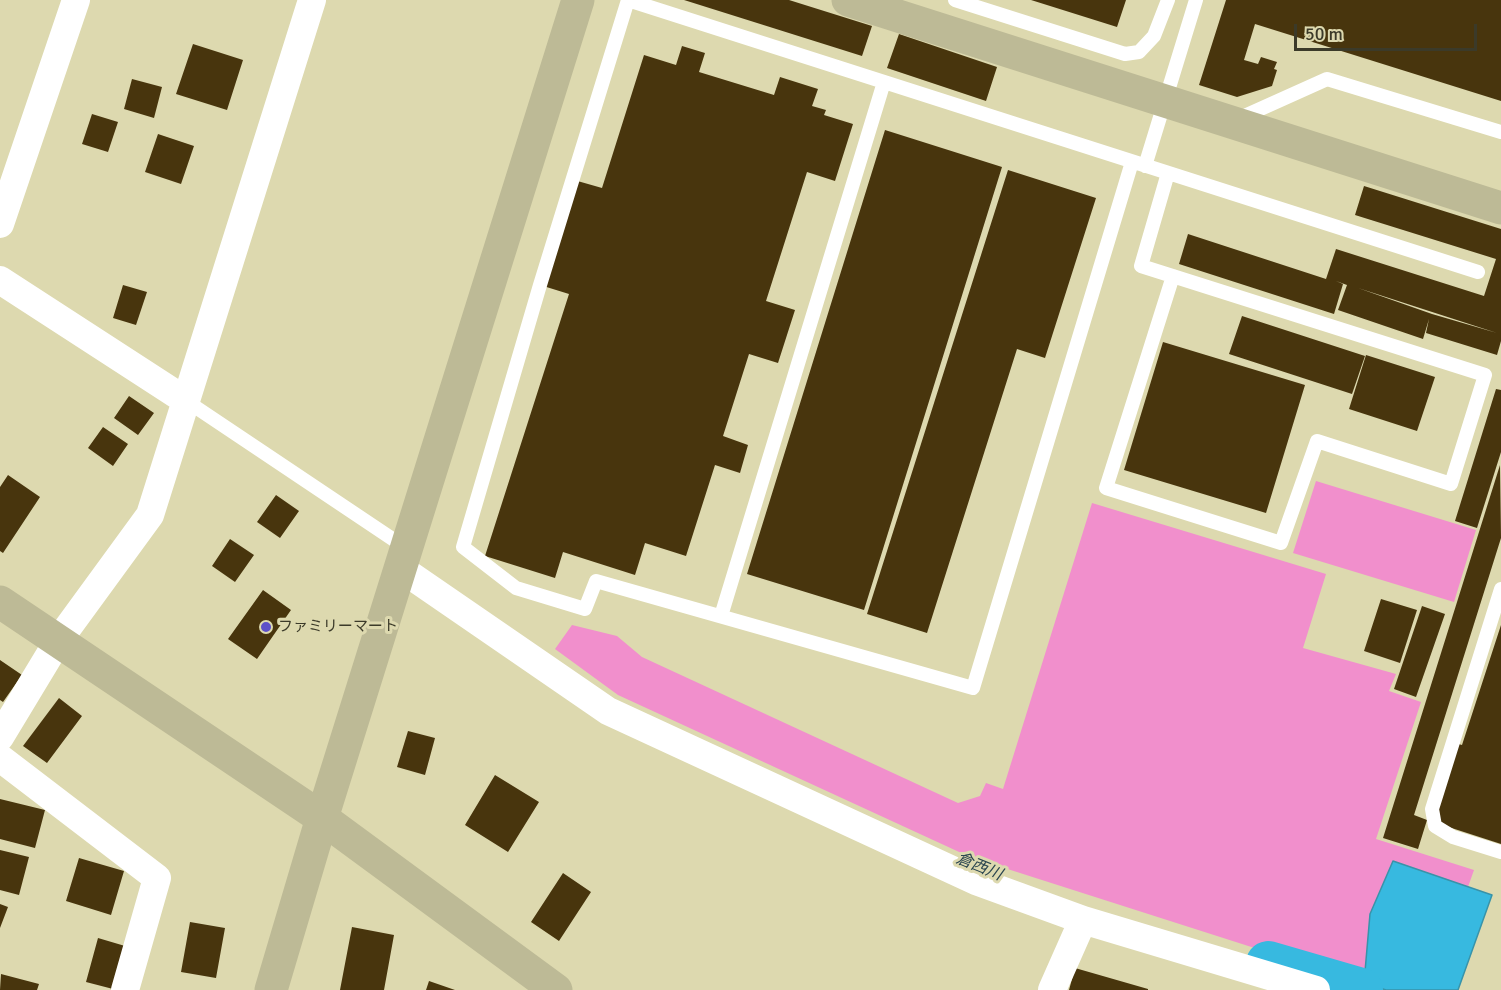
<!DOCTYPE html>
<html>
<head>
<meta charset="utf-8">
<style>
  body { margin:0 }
  #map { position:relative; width:1501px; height:990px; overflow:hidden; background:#ddd9af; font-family:Signika,sans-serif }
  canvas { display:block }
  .scale { position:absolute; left:1294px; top:24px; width:183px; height:27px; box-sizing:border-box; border:3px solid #3b3a29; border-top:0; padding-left:8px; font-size:18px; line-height:21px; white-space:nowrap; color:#3b3a29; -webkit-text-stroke:4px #ddd9af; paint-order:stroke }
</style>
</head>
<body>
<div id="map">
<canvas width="1501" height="990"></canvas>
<div class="scale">50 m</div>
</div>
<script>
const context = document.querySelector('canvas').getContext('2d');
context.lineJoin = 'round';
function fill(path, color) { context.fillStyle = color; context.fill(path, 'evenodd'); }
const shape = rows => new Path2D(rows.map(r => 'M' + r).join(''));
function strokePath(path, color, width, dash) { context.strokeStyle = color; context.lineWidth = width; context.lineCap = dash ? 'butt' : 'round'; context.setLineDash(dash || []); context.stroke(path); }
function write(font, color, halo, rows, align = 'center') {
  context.font = font + ' Signika,"Noto Sans JP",sans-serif'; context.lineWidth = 6; context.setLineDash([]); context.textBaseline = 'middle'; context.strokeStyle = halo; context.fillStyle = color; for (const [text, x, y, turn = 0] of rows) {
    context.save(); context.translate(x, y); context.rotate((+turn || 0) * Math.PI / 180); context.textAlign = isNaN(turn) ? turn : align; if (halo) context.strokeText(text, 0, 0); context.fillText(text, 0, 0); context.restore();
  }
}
fill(shape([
  [1316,481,1476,530,1454,602,1293,553],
  [1092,503,1326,574,1303,648,1396,674,1389,691,1421,702,1376,839,1474,870,1468,887,1393,861,1370,914,1364,983,970,857,618,695,555,649,572,625,617,636,642,657,958,803,980,796,986,783,1003,789]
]), '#f18fcc');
const water = shape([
  [1393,861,1492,895,1458,990,1386,990,1364,983,1370,914,1393,861]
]);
fill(water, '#37b9e0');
strokePath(water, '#3893a9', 1.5);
strokePath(shape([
  [1268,963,1361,990]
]), '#37b9e0', 44);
fill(shape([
  [684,0,789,0,872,26,862,56],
  [1031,0,1126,0,1117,27],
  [1226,0,1501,0,1501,101,1255,24,1244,60,1258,64,1261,57,1277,62,1274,69,1277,70,1272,86,1237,97,1199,85],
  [899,34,997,67,986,101,887,68],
  [193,44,243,60,227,110,176,94],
  [682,46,705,53,699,72,774,95,780,77,818,89,812,106,826,110,824,115,853,124,835,181,807,172,766,301,795,310,778,363,749,354,723,436,748,445,740,473,715,465,686,556,645,543,635,575,563,552,555,578,485,556,569,294,540,285,574,180,602,188,644,55,676,65],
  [132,79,162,87,154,118,124,109],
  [92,114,118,122,108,152,82,144],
  [885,130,1002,167,864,610,747,574],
  [158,134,194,146,181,184,145,172],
  [1008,170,1096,198,1045,358,1017,349,927,633,867,614],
  [1364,186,1501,229,1501,341,1497,355,1426,333,1429,319,1423,339,1338,310,1347,285,1336,281,1343,284,1334,314,1179,264,1188,234,1326,279,1336,249,1484,296,1496,259,1355,215],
  [1358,288,1497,333,1432,314],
  [123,285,147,292,136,325,113,318],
  [1242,316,1365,356,1352,394,1229,354],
  [1163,342,1305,385,1266,513,1124,470],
  [1366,355,1435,377,1417,431,1349,409],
  [1496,389,1501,390,1501,452,1477,528,1455,521],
  [129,396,154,413,138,435,114,418],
  [103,427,128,444,113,466,88,448],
  [1500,465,1501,538,1414,815,1427,820,1418,849,1383,838],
  [8,475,40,497,3,553,0,551,0,487],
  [276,495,299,511,280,538,257,522],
  [230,539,254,555,235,582,212,566],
  [263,590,291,610,257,659,228,639],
  [1381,599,1417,610,1400,663,1364,651],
  [1422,606,1445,614,1416,697,1394,689],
  [1501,625,1501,844,1433,822,1455,743,1462,745],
  [0,660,22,675,3,702,0,700],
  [59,698,82,716,47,763,23,746],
  [408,731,435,738,425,775,397,767],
  [495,775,539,802,508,852,465,825],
  [0,799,45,810,35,848,0,839],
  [0,850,29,857,19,895,0,890],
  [79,858,124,871,111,915,66,901],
  [563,873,591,892,559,941,531,922],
  [0,904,8,907,0,928],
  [190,922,225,928,216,978,181,972],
  [352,927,394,935,384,990,340,990],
  [98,938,125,946,113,989,86,982],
  [1075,968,1148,989,1148,990,1069,990],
  [1,974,39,984,37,990,0,990],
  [429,981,455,990,426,990]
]), '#48350d');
strokePath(shape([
  [955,0,1125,54,1139,52,1154,36,1168,0],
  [1238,119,1327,79,1501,132],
  [1132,162,973,688,596,581,585,609,516,588,463,547,540,285,628,0,1478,272],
  [1145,166,1196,0],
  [1168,173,1141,266,1485,375,1451,484,1317,441,1281,543,1106,488,1173,276],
  [185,400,406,548],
  [1501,589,1432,809,1435,826,1453,837,1501,852],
  [721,616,884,82]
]), '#fff', 14);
strokePath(shape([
  [0,224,76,0],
  [0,280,185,400],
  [400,568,608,711,976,881,1083,920,1316,990],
  [0,737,58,641,150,515,312,0],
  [0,758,157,878,125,990],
  [1052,990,1083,920]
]), '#fff', 28);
strokePath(shape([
  [848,0,1501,208],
  [0,602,322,818,556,990],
  [271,990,322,818,578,0]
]), '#bdba96', 33);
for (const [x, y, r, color] of [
  [266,627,6,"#5d50c9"]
]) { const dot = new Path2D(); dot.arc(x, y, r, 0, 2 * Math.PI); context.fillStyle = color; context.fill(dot); strokePath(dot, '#ddd9af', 2); }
write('15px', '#3b3a29', '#ddd9af', [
  ["ファミリーマート",278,627]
], 'left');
write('italic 16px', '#2a454f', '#ddd9af', [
  ["倉西川",979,867,22]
]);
</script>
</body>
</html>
